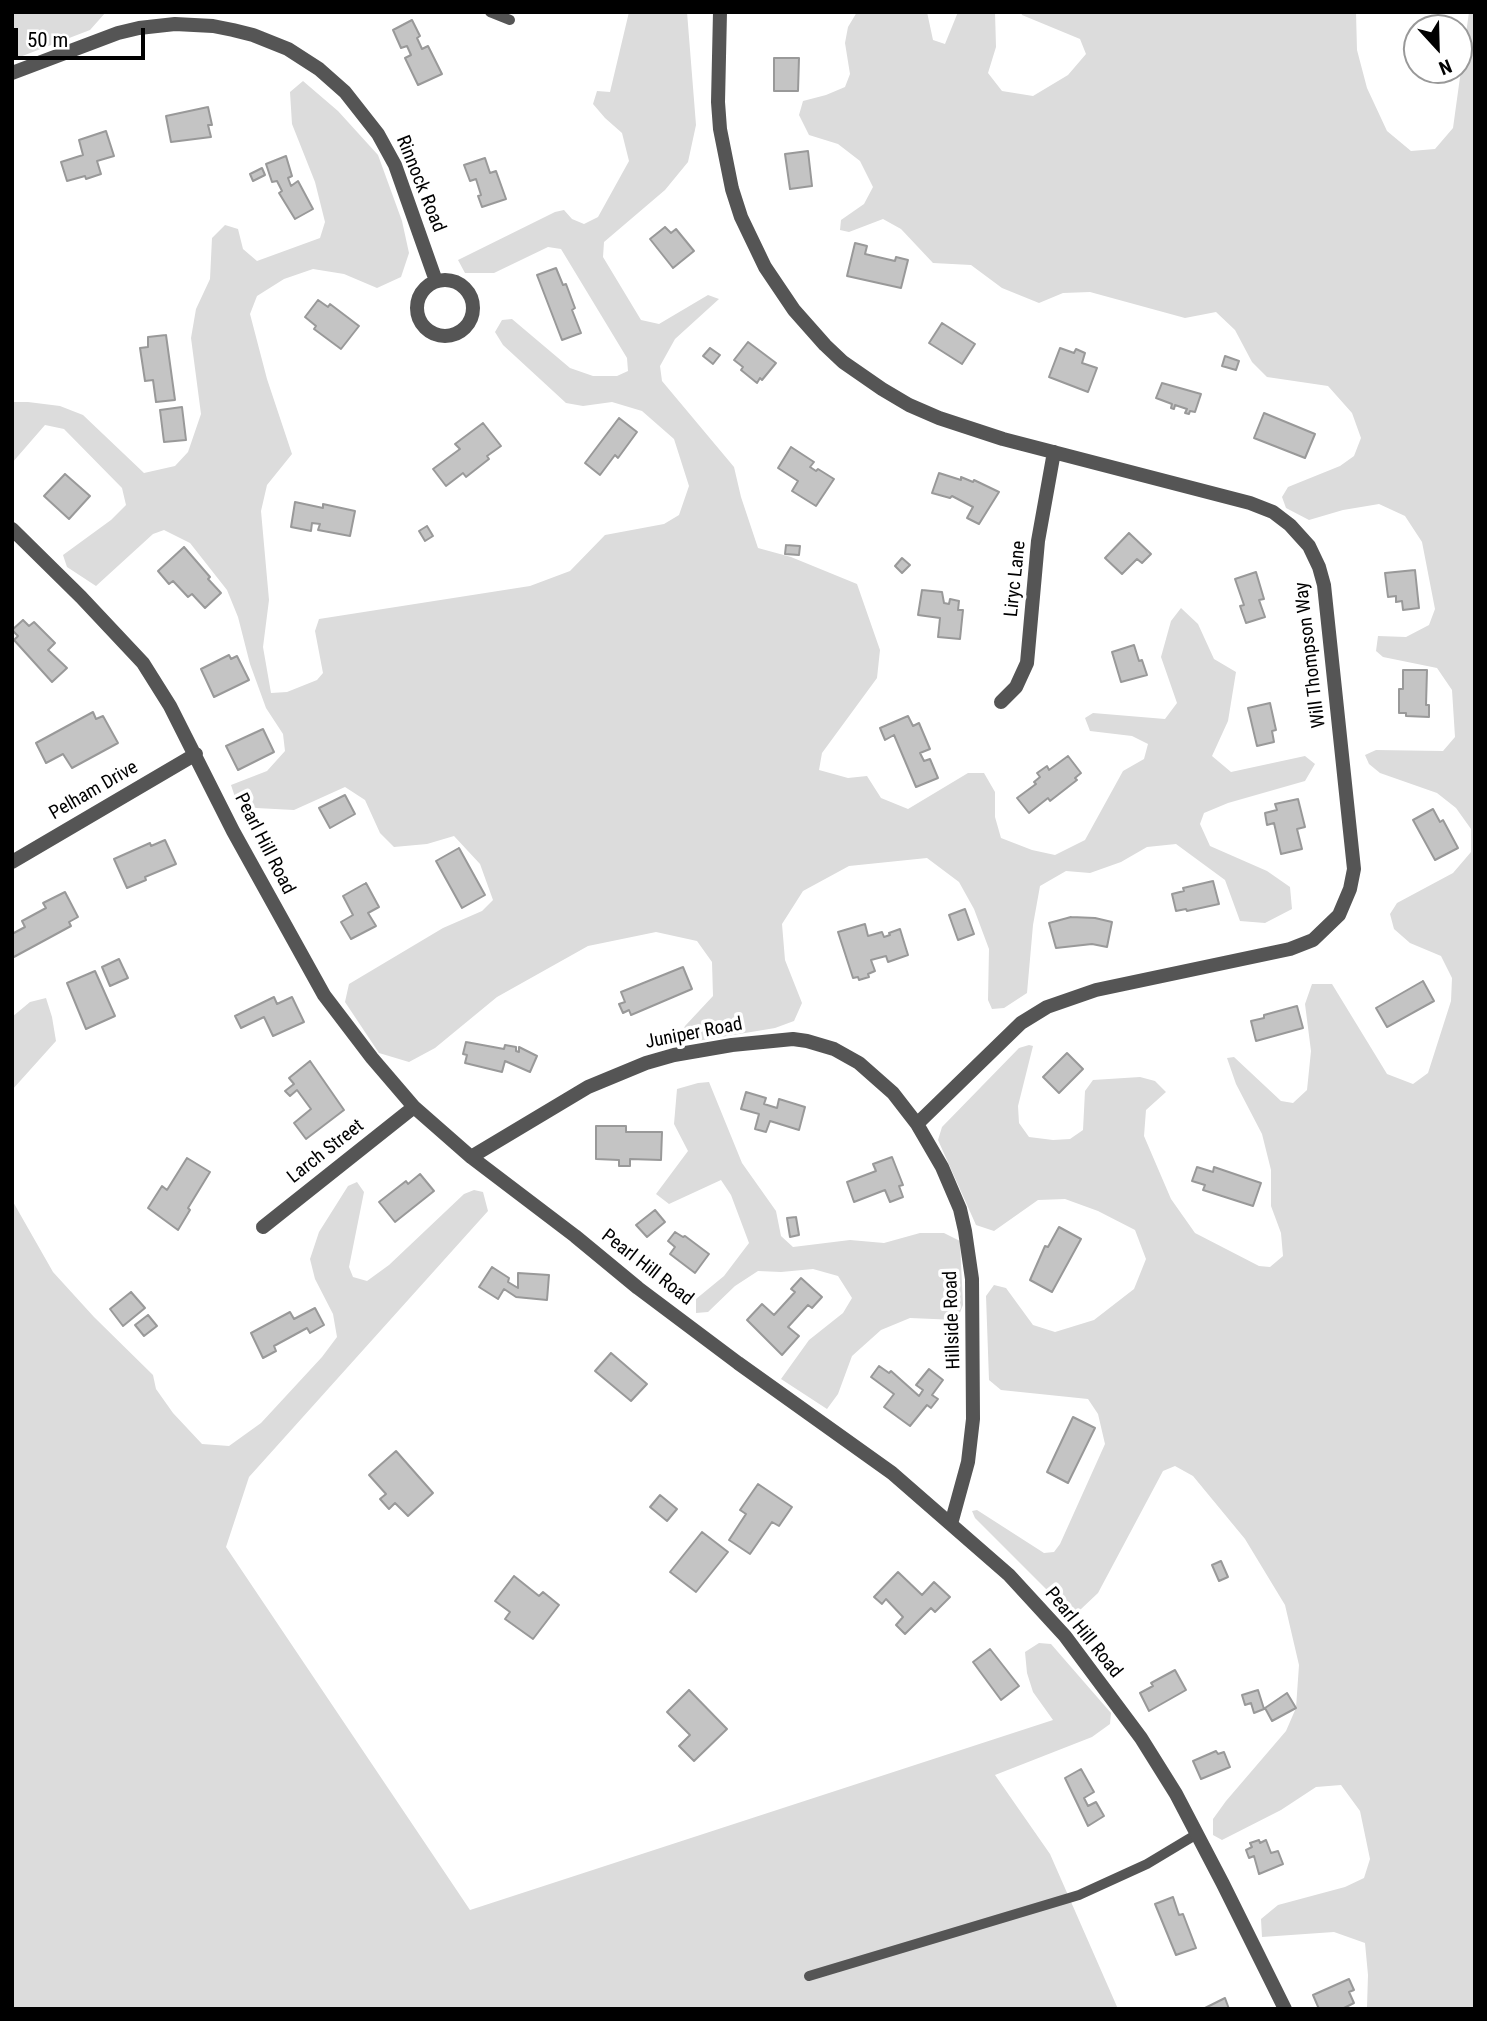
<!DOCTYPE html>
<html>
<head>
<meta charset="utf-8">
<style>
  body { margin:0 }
  #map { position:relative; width:1487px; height:2021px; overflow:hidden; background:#fff; font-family:"Roboto Condensed",sans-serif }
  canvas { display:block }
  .frame { position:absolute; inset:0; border:14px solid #000; pointer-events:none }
  .north { position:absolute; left:1403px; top:14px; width:70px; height:70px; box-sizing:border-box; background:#fff; border:2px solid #999; border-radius:50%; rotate:158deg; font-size:19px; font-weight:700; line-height:28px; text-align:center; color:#000 }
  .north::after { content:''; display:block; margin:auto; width:24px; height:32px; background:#000; clip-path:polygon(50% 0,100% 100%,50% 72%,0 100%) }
  .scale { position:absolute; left:14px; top:28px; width:131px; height:32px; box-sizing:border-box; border:4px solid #000; border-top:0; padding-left:9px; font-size:21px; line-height:24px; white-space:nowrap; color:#000; -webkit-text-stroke:5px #fff; paint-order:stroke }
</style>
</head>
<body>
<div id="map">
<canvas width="1487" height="2021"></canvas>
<div class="frame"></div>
<div class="north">N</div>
<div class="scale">50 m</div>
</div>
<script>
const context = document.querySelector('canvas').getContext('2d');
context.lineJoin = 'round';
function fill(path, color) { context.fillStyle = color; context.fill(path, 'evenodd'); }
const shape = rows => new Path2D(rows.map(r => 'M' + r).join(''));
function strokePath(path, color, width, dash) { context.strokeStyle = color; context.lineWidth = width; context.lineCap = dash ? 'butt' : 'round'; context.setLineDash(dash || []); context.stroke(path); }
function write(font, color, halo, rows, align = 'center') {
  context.font = font + ' "Roboto Condensed",sans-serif'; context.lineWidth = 7; context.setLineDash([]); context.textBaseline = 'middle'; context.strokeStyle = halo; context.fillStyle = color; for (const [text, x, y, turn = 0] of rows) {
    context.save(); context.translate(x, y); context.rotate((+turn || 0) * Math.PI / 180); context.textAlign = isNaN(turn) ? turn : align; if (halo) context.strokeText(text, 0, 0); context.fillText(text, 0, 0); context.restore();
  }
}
fill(shape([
  [12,12,106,12,90,30,12,60],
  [629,12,687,12,696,125,688,162,665,190,604,242,603,257,641,320,659,324,708,295,719,299,675,339,660,366,662,381,734,467,741,497,758,548,791,557,857,584,880,650,877,678,822,753,819,770,848,778,867,776,881,798,908,809,968,773,984,773,995,792,995,817,1001,838,1032,850,1055,855,1085,840,1123,771,1144,759,1148,744,1132,736,1090,731,1085,718,1093,713,1165,719,1177,703,1161,657,1171,621,1181,608,1198,624,1214,659,1236,672,1228,721,1212,756,1231,772,1305,756,1315,764,1305,781,1228,803,1204,813,1200,824,1210,846,1267,871,1290,887,1292,909,1265,923,1240,921,1225,880,1176,844,1147,847,1121,862,1090,873,1066,871,1040,886,1033,925,1027,993,1004,1008,992,1009,988,1000,989,949,974,909,959,882,927,858,849,866,803,891,782,924,785,960,802,1003,794,1021,775,1028,697,1041,686,1038,682,1032,685,1026,713,996,712,962,697,941,656,932,588,946,497,997,435,1048,409,1062,379,1053,345,1002,349,984,443,928,482,911,493,900,480,864,454,836,427,844,394,847,380,833,365,800,345,787,294,810,256,808,236,800,231,785,267,771,285,751,283,734,266,708,250,664,238,617,227,590,190,543,164,530,153,534,96,586,67,567,63,555,111,520,126,505,122,488,64,429,45,425,12,463,12,402,28,402,60,406,83,415,144,473,175,466,188,452,201,414,191,338,196,309,210,279,212,238,225,225,238,229,243,249,257,261,320,238,325,222,315,182,292,124,290,92,303,81,338,111,378,155,402,221,409,253,401,277,377,288,344,274,313,269,284,279,257,296,250,314,267,379,292,454,267,485,261,511,269,600,263,647,271,693,287,692,317,680,323,673,315,631,319,619,530,586,570,571,605,535,664,524,679,515,689,486,674,439,642,411,612,402,583,406,566,403,503,345,495,332,502,320,512,319,570,368,593,376,617,376,628,371,627,358,561,249,548,247,494,273,465,273,458,260,555,212,564,210,572,219,584,224,598,217,629,161,622,133,605,118,593,104,597,91,610,92],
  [857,12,927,12,933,40,945,44,958,12,995,12,996,47,988,73,1002,91,1033,96,1068,75,1086,54,1080,39,1022,15,1021,12,1356,12,1357,50,1367,88,1387,131,1411,151,1435,149,1453,128,1469,12,1475,12,1475,2009,1370,2009,1367,2007,1368,1975,1365,1943,1334,1932,1262,1937,1261,1919,1278,1905,1345,1887,1364,1878,1370,1859,1360,1811,1341,1785,1316,1787,1281,1810,1222,1840,1213,1835,1213,1819,1226,1801,1286,1731,1296,1708,1299,1665,1285,1605,1245,1539,1193,1476,1175,1466,1163,1471,1098,1593,1080,1610,1068,1611,975,1518,972,1511,977,1510,1044,1553,1054,1552,1060,1544,1105,1444,1098,1414,1088,1399,1001,1390,989,1380,986,1296,994,1285,1006,1288,1033,1325,1055,1332,1094,1320,1134,1289,1146,1259,1135,1230,1098,1211,1065,1199,1038,1200,994,1231,976,1225,938,1140,942,1127,1019,1048,1029,1045,1033,1046,1018,1106,1019,1123,1029,1137,1053,1140,1070,1139,1083,1130,1085,1091,1093,1080,1140,1077,1155,1081,1166,1092,1146,1110,1144,1136,1171,1199,1195,1233,1259,1266,1270,1267,1283,1256,1281,1233,1271,1206,1271,1170,1262,1134,1236,1084,1227,1058,1234,1057,1281,1101,1293,1103,1307,1090,1311,1051,1305,1004,1312,984,1332,984,1387,1074,1413,1084,1428,1073,1451,1001,1452,978,1441,956,1410,943,1394,929,1390,914,1397,903,1453,873,1471,852,1471,829,1456,808,1437,793,1380,773,1369,764,1365,755,1376,750,1443,751,1455,737,1452,690,1437,668,1383,657,1376,651,1378,636,1406,637,1429,625,1435,609,1422,542,1405,516,1379,504,1343,510,1309,520,1286,508,1282,497,1288,487,1340,466,1354,456,1361,438,1352,413,1328,386,1267,377,1252,362,1235,330,1216,312,1185,318,1090,292,1063,293,1039,303,1002,288,971,265,933,263,901,229,883,219,849,232,840,230,841,220,864,204,873,187,860,161,838,144,809,135,799,115,803,101,826,95,845,87,850,74,845,43,848,27],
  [46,998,52,1017,56,1041,12,1090,12,1017,30,1002],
  [709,1082,742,1163,776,1211,781,1236,793,1247,850,1240,884,1243,920,1233,944,1233,960,1241,963,1305,957,1320,910,1318,881,1330,852,1356,838,1394,827,1409,781,1379,809,1340,843,1313,852,1298,838,1276,813,1269,781,1272,758,1271,735,1286,708,1312,696,1313,696,1299,724,1276,749,1243,731,1195,721,1180,669,1204,656,1194,688,1151,674,1124,677,1089,698,1083],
  [357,1182,364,1192,349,1267,353,1277,367,1281,389,1265,464,1194,474,1190,483,1192,488,1211,249,1477,226,1547,470,1910,1053,1720,1033,1692,1027,1673,1025,1652,1039,1643,1051,1644,1111,1713,1110,1724,1092,1737,995,1775,1050,1854,1118,2009,12,2009,12,1200,53,1272,94,1317,153,1375,156,1389,173,1413,202,1444,229,1446,261,1423,322,1357,337,1337,333,1314,315,1279,310,1259,319,1232,348,1186]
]), '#dcdcdc');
const building = shape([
  [412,20,420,36,417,38,422,49,428,46,442,74,418,85,405,58,411,55,407,46,401,48,393,30,412,20],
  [774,58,799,58,798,91,774,91,774,58],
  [208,107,212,125,208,125,211,137,171,142,166,116,208,107],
  [106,131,114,156,97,161,101,174,86,179,85,176,67,181,61,162,83,155,79,140,106,131],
  [808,151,812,186,790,189,785,154,808,151],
  [286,156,292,176,288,178,291,186,298,181,313,209,295,219,279,193,282,191,277,181,272,182,266,164,286,156],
  [485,158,490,173,496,171,506,199,482,207,478,196,481,195,476,179,470,181,464,165,485,158],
  [262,168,265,175,253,181,250,174,262,168],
  [665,227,671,233,676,229,694,251,673,268,650,239,665,227],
  [855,243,867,246,865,254,895,261,896,257,908,260,901,288,847,276,855,243],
  [556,268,563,285,566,284,575,308,572,310,581,333,562,340,537,275,556,268],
  [318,300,328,307,330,304,359,326,341,349,314,329,316,326,305,317,318,300],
  [942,323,975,344,962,364,929,343,942,323],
  [166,335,175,400,156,402,153,380,145,381,140,348,148,347,148,337,166,335],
  [748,342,776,363,762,380,760,378,757,383,741,370,743,367,734,360,748,342],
  [710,348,720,355,713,364,703,356,710,348],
  [1060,348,1074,353,1076,349,1085,353,1082,363,1097,368,1088,392,1049,377,1060,348],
  [1225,356,1239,361,1236,370,1222,366,1225,356],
  [1162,383,1201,394,1195,412,1190,411,1189,414,1185,413,1187,409,1175,405,1174,409,1171,408,1172,404,1156,398,1162,383],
  [182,407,186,440,164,442,160,410,182,407],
  [1264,413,1315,434,1305,458,1254,438,1264,413],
  [619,418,637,432,618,458,615,455,600,475,585,463,619,418],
  [483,423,501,446,487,456,489,459,466,477,463,473,446,486,433,469,460,449,455,444,483,423],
  [791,447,814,462,810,467,816,471,818,469,834,479,816,506,792,491,798,481,778,468,791,447],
  [939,473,961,480,961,477,973,482,974,480,999,492,979,524,967,518,973,507,952,496,950,498,932,493,939,473],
  [65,474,90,496,69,519,44,496,65,474],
  [295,502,323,508,323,504,355,511,350,536,318,530,320,524,312,523,311,531,291,527,295,502],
  [427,526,433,536,425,541,419,531,427,526],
  [1129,533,1151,554,1142,563,1137,559,1122,574,1105,558,1129,533],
  [786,545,800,546,799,555,785,554,786,545],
  [184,547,210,577,208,579,221,593,205,608,192,594,188,597,173,581,169,584,158,571,184,547],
  [902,558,910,565,902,573,895,566,902,558],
  [1415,570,1419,608,1403,610,1402,601,1396,602,1396,596,1388,597,1385,573,1415,570],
  [1256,572,1264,599,1259,600,1265,617,1246,623,1240,606,1244,605,1235,579,1256,572],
  [922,590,942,592,944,603,949,604,950,599,959,601,958,610,963,610,960,639,938,637,940,618,918,615,922,590],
  [23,620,29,626,34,622,55,643,48,650,67,668,52,682,14,640,18,636,12,630,23,620],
  [1134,645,1139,661,1142,660,1147,675,1121,682,1112,652,1134,645],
  [229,655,231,659,237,656,249,680,214,697,201,669,229,655],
  [1403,670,1427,670,1426,705,1429,705,1429,717,1406,716,1406,713,1399,713,1399,689,1403,689,1403,670],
  [1270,703,1276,730,1272,731,1274,742,1257,746,1248,708,1270,703],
  [93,712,96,719,103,716,118,743,72,768,63,754,46,763,36,743,93,712],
  [908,716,913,726,919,723,930,749,920,753,924,761,930,759,938,778,916,787,894,735,885,740,880,728,908,716],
  [263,729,274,752,238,770,226,746,263,729],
  [1068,756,1081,773,1075,778,1077,780,1050,801,1048,798,1029,813,1017,798,1036,784,1034,782,1040,777,1037,773,1047,766,1049,770,1068,756],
  [345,795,355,814,330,828,319,808,345,795],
  [1298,799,1305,827,1297,829,1302,849,1281,854,1274,823,1267,825,1265,813,1277,810,1275,804,1298,799],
  [1433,809,1440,822,1443,820,1458,848,1435,860,1413,820,1433,809],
  [165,840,176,864,145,877,146,880,127,888,114,859,150,843,151,846,165,840],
  [459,848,485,895,462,908,436,861,459,848],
  [1213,881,1219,904,1187,911,1186,909,1176,911,1172,894,1184,891,1183,888,1213,881],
  [366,883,379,907,368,913,376,926,351,939,341,922,353,915,343,896,366,883],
  [65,892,78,917,69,922,71,926,12,958,12,934,25,927,22,921,46,908,43,903,65,892],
  [965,909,974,934,958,940,949,915,965,909],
  [1071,917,1095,918,1112,922,1107,947,1092,944,1056,948,1049,923,1071,917],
  [865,924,868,936,882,932,884,937,890,935,889,933,900,929,908,955,888,962,886,956,871,960,875,971,868,974,869,977,859,980,858,977,853,978,838,932,865,924],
  [119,959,128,978,110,986,102,967,119,959],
  [683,967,692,989,631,1015,629,1010,623,1013,619,1004,625,1002,621,992,683,967],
  [95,971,115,1016,86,1029,67,983,95,971],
  [1423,981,1434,1001,1387,1027,1376,1008,1423,981],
  [274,997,277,1004,292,997,304,1022,273,1036,264,1017,241,1028,235,1016,274,997],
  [1297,1006,1303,1028,1256,1041,1251,1021,1264,1018,1264,1015,1297,1006],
  [466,1042,504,1049,505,1045,516,1047,516,1051,519,1052,519,1047,537,1056,530,1072,505,1061,502,1072,465,1063,467,1055,463,1054,466,1042],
  [1067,1053,1083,1069,1059,1093,1043,1077,1067,1053],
  [310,1061,344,1110,306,1139,294,1123,311,1109,297,1090,290,1096,285,1091,294,1084,289,1078,310,1061],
  [746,1092,766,1098,764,1104,777,1108,779,1099,805,1107,799,1130,770,1121,766,1132,755,1129,759,1114,741,1109,746,1092],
  [596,1126,626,1126,626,1132,662,1132,661,1160,630,1159,630,1166,619,1166,619,1160,596,1159,596,1126],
  [892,1157,903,1185,899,1186,903,1197,890,1202,885,1190,854,1202,847,1182,876,1171,873,1164,892,1157],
  [187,1158,210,1172,188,1208,190,1210,178,1230,148,1208,162,1186,167,1190,187,1158],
  [1197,1167,1213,1172,1214,1167,1261,1183,1253,1206,1203,1190,1205,1185,1192,1181,1197,1167],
  [420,1174,434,1191,395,1222,379,1202,406,1181,408,1184,420,1174],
  [655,1210,665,1222,647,1237,636,1225,655,1210],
  [796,1217,799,1235,790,1237,787,1218,796,1217],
  [1059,1227,1081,1239,1052,1292,1030,1280,1045,1246,1048,1247,1059,1227],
  [675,1232,683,1237,685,1236,709,1254,695,1273,670,1254,675,1247,668,1241,675,1232],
  [492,1267,509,1278,508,1282,518,1288,518,1273,549,1275,547,1300,516,1297,504,1289,498,1299,479,1287,492,1267],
  [801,1278,822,1297,812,1308,808,1305,788,1327,799,1336,782,1355,747,1320,762,1304,774,1315,795,1292,791,1289,801,1278],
  [131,1292,145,1308,123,1326,110,1309,131,1292],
  [315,1308,324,1325,310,1333,307,1328,274,1346,276,1351,263,1358,251,1333,290,1312,294,1319,315,1308],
  [148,1315,157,1326,144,1336,135,1325,148,1315],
  [611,1353,647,1384,631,1401,595,1371,611,1353],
  [879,1366,889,1373,891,1371,919,1396,923,1390,916,1385,929,1369,943,1380,932,1395,938,1399,931,1408,927,1405,910,1426,884,1407,894,1394,871,1377,879,1366],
  [1073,1417,1095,1428,1068,1483,1047,1472,1073,1417],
  [396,1451,433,1493,408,1516,395,1503,389,1509,380,1499,386,1494,369,1475,396,1451],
  [758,1484,792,1507,779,1526,772,1522,750,1554,729,1540,746,1514,740,1510,758,1484],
  [660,1495,677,1509,667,1521,650,1507,660,1495],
  [702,1532,728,1552,696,1592,670,1572,702,1532],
  [1221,1561,1228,1577,1219,1581,1212,1565,1221,1561],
  [898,1572,922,1595,934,1582,950,1597,935,1612,931,1608,905,1634,896,1625,903,1617,886,1599,882,1604,874,1597,898,1572],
  [514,1576,539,1596,543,1592,559,1605,533,1639,505,1619,510,1612,495,1601,514,1576],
  [990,1649,1019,1686,1001,1700,973,1662,990,1649],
  [1175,1670,1186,1690,1149,1711,1140,1693,1153,1686,1151,1683,1175,1670],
  [689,1690,727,1729,694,1761,679,1746,690,1735,667,1712,689,1690],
  [1258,1690,1264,1709,1254,1713,1251,1703,1245,1705,1242,1695,1258,1690],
  [1287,1693,1296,1708,1272,1721,1265,1708,1287,1693],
  [1216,1751,1218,1754,1224,1752,1230,1767,1201,1779,1193,1761,1216,1751],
  [1081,1769,1094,1792,1084,1798,1088,1806,1096,1802,1104,1816,1088,1826,1065,1778,1081,1769],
  [1259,1840,1260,1843,1266,1840,1271,1853,1278,1851,1283,1864,1259,1874,1254,1856,1249,1858,1246,1850,1252,1847,1250,1843,1259,1840],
  [1173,1897,1179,1915,1183,1914,1196,1948,1176,1955,1155,1904,1173,1897],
  [1349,1979,1354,1990,1349,1992,1354,2003,1342,2009,1319,2009,1313,1995,1349,1979],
  [1225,1998,1229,2009,1205,2009,1205,2008,1225,1998]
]);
fill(building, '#c4c4c4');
strokePath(building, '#999', 2);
strokePath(shape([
  [490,12,510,20],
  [809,1976,1079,1895,1147,1864,1197,1834]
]), '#555', 10);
strokePath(shape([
  [720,12,718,102,720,129,732,189,741,217,765,267,794,310,825,345,843,362,882,389,909,405,939,418,1003,439,1250,503,1273,512,1290,525,1309,546,1319,567,1324,585,1354,869,1350,889,1339,915,1313,940,1290,949,1096,990,1047,1007,1021,1023,917,1124],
  [12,73,118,33,139,28,175,24,213,26,233,30,253,35,288,49,319,69,345,92,378,134,395,165,436,281],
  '417 308a28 28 0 1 1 56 0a28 28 0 1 1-56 0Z',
  [12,529,81,597,143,663,170,706,233,831,324,995,372,1058,414,1107,471,1157,575,1236,638,1288,738,1363,892,1473,1009,1575,1065,1636,1141,1738,1176,1794,1223,1884,1285,2009],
  [1001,702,1016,687,1027,663,1038,541,1054,452],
  [12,862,196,754],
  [471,1157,588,1087,646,1063,674,1055,732,1045,793,1039,807,1041,834,1049,859,1063,893,1093,917,1124,942,1167,960,1209,965,1231,972,1279,973,1419,968,1462,951,1524],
  [263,1227,414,1107]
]), '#555', 14);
write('19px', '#000', '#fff', [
  ["Rinnock Road",420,184,68],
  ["Liryc Lane",1016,579,-84],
  ["Will Thompson Way",1311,655,-97],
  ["Pelham Drive",94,791,-30],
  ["Pearl Hill Road",264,844,63],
  ["Juniper Road",694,1034,-11],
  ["Larch Street",326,1152,-38],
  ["Pearl Hill Road",647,1268,38],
  ["Hillside Road",953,1320,-92],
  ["Pearl Hill Road",1083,1633,51]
]);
</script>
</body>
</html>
